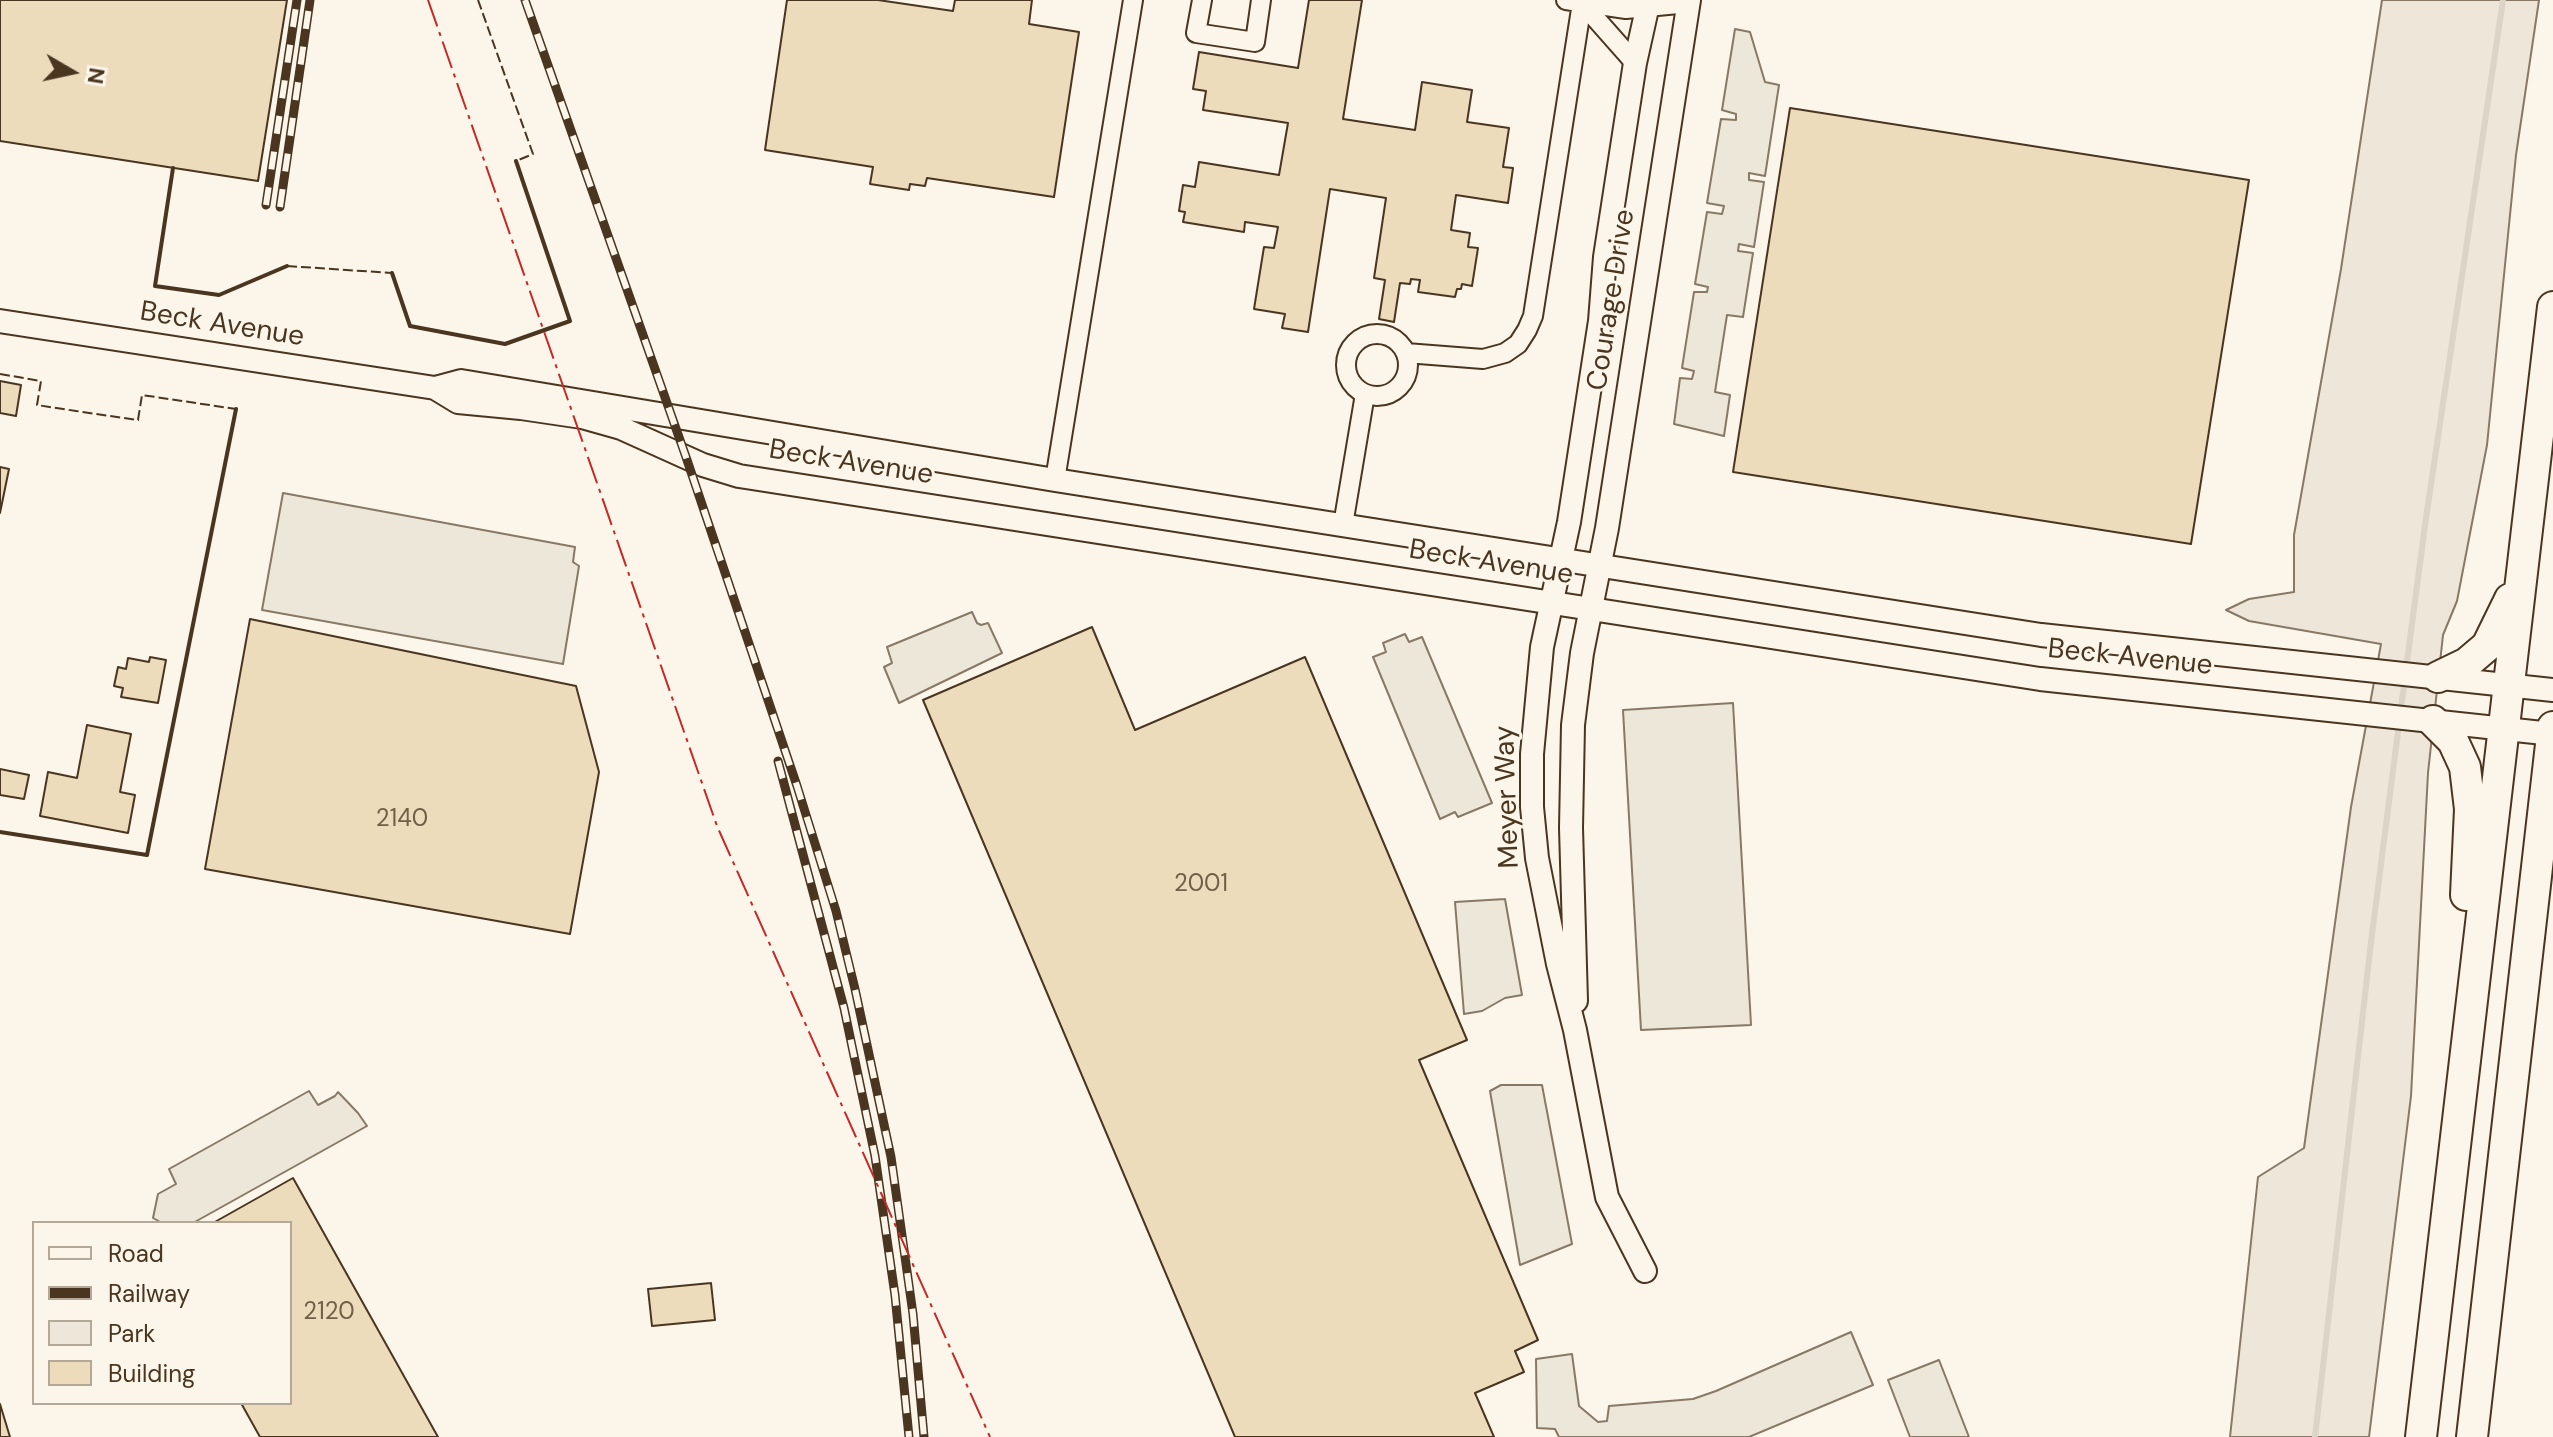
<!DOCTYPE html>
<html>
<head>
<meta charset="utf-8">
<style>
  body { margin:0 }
  #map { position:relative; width:2553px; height:1437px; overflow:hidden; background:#fbf6e9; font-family:"DM Sans",sans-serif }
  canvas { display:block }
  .legend { position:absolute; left:32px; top:1221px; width:260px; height:184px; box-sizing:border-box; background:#fbf6e9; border:2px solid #b4a999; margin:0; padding:10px 14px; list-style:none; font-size:24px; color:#4a3520 }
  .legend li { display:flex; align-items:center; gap:16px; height:40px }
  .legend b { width:40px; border:2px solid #b4a999 }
  .north { position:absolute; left:32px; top:32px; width:80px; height:80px; -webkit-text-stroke:6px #fbf6e9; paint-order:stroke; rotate:99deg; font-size:22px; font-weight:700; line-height:32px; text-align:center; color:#4a3520 }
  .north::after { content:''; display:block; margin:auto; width:28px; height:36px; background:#4a3520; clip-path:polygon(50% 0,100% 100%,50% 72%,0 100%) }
</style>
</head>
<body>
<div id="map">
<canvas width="2553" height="1437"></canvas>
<ul class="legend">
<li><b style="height:10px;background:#fbf6e9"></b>Road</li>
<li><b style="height:10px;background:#4a3520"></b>Railway</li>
<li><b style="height:22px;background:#ede6d9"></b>Park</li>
<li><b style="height:22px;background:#ecdcbc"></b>Building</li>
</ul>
<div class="north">N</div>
</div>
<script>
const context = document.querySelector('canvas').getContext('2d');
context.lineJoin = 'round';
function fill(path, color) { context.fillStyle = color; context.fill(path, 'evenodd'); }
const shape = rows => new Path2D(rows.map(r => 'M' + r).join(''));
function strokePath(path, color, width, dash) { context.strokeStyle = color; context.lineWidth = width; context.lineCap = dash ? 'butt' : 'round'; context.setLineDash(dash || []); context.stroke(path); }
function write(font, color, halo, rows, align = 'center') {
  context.font = font + ' "DM Sans",sans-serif'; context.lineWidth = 6; context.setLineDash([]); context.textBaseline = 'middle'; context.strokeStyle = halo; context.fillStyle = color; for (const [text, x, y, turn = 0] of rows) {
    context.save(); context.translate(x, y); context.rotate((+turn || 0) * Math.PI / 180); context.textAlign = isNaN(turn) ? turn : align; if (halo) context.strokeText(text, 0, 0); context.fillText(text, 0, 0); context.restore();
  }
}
const green = shape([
  [2382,0,2539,0,2516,155,2487,445,2457,601,2443,635,2428,773,2411,1096,2369,1437,2230,1437,2258,1177,2304,1148,2351,807,2381,644,2249,621,2226,610,2249,599,2294,592,2294,535,2341,269,2382,0]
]);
fill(green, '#ede6d9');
strokePath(green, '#887966', 2);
const parking = shape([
  [1735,29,1750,32,1765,82,1779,85,1765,176,1749,173,1749,180,1764,182,1754,247,1739,244,1738,251,1753,253,1743,317,1727,315,1715,392,1730,395,1724,436,1674,424,1680,378,1692,379,1694,371,1682,368,1694,292,1707,292,1708,287,1695,284,1707,212,1722,214,1724,206,1707,203,1721,119,1736,120,1736,114,1722,110,1735,29],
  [283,493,575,547,573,562,579,566,563,664,262,610,283,493],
  [972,612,977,623,981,625,988,623,1002,653,899,703,884,667,892,663,887,647,972,612],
  [1405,634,1409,642,1422,637,1492,803,1458,817,1455,812,1440,819,1373,657,1386,652,1383,643,1405,634],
  [1733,703,1751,1025,1641,1030,1623,710,1733,703],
  [1505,899,1522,995,1505,998,1482,1011,1464,1014,1455,902,1505,899],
  [1501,1085,1542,1085,1572,1244,1520,1265,1490,1091,1501,1085],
  [309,1091,318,1105,335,1096,338,1092,358,1113,367,1126,193,1223,162,1223,153,1218,158,1194,176,1184,169,1169,309,1091],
  [1851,1332,1873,1385,1749,1437,1559,1437,1555,1429,1537,1428,1536,1359,1572,1354,1579,1406,1598,1422,1607,1421,1609,1406,1693,1399,1716,1391,1851,1332],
  [1939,1360,1969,1437,1910,1437,1888,1380,1939,1360]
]);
fill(parking, '#ede7d9');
strokePath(parking, '#887966', 2);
strokePath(shape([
  [2406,669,2426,518,2503,0],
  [2400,713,2405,680],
  [2315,1437,2371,942,2399,724]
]), '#dcd4c6', 6);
const building = shape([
  [0,0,287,0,258,181,0,141,0,0],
  [787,0,878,0,953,11,955,0,1032,0,1029,24,1079,32,1054,197,927,178,925,186,910,184,909,190,870,184,873,167,765,150,787,0],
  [1309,0,1362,0,1343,119,1415,130,1422,82,1472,90,1467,122,1509,128,1503,167,1513,168,1508,203,1456,195,1451,230,1470,233,1468,247,1478,248,1472,286,1462,284,1461,289,1457,289,1455,297,1418,292,1420,280,1411,279,1410,284,1400,283,1394,322,1379,319,1385,280,1374,278,1386,198,1330,189,1308,332,1282,328,1285,314,1254,309,1264,247,1274,248,1278,227,1245,222,1244,232,1183,222,1185,212,1179,211,1183,185,1195,187,1199,162,1279,175,1288,123,1203,110,1206,91,1193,89,1199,52,1298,68,1309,0],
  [1790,108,2249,180,2191,544,1733,472,1790,108],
  [0,381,21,385,16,416,0,413,0,381],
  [0,467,9,469,0,513,0,467],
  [250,619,576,686,599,772,570,934,205,869,250,619],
  [1092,627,1135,730,1305,657,1467,1040,1419,1060,1538,1340,1515,1351,1524,1372,1475,1393,1494,1437,1235,1437,923,700,1092,627],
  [150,657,166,660,158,703,121,697,123,688,114,686,118,667,126,669,128,658,149,662,150,657],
  [87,725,131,734,120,792,135,795,128,833,40,816,48,772,77,778,87,725],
  [0,769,29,775,24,799,0,795,0,769],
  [293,1178,438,1437,260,1437,241,1403,290,1403,290,1223,213,1223,293,1178],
  [711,1283,715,1320,652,1326,648,1289,711,1283],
  [0,1404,10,1437,0,1437,0,1404]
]);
fill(building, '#ecdcbc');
strokePath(building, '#4a3520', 2);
const minor = shape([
  [1202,0,1196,33,1255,42,1261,0],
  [1566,0,1626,9,1689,3],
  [1582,3,1635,63],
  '1346 365a31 31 0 1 1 62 0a31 31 0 1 1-62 0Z',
  [1406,353,1483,359,1505,353,1518,344,1527,330,1533,316,1582,3],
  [1055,480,1133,0],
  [1343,525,1365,394]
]);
const tertiary = shape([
  [0,321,435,388,458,402,521,408,582,417,621,428,703,465,739,476,2040,679,2553,734],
  [435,388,461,381,1055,480,2041,635,2553,690],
  [1576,1001,1571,828,1573,725,1582,653,1607,528,1689,0],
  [1645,1271,1607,1197,1575,1030,1558,964,1537,858,1532,807,1532,754,1542,647,1569,522,1600,321,1605,257,1635,63,1649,0]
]);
const trunk = shape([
  [2438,677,2467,663,2487,646,2510,599],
  [2433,721,2453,741,2465,767,2470,809,2466,895],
  [2421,1437,2553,307],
  [2472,1437,2553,727]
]);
strokePath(minor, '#4a3520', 22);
strokePath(tertiary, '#4a3520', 26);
strokePath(trunk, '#4a3520', 34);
strokePath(minor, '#fbf6e9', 18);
strokePath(tertiary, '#fbf6e9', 22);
strokePath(trunk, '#fbf6e9', 30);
const rail = shape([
  [525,0,686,457,797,786,836,911,855,989,891,1157,913,1314,924,1437],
  [266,205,297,0],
  [280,207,310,0],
  [778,761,844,1008,875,1156,895,1295,909,1437]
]);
strokePath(rail, '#4a3520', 9);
strokePath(rail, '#fbf6e9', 6, [18]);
strokePath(shape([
  [478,0,533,154,516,161],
  [287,266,392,273],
  [0,374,41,381,37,405,76,411,138,420,142,395,236,409]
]), '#4a3520', 2, [10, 4]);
strokePath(shape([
  [173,168,155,286,219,295,287,266],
  [392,273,410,326,505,344,570,321,516,161],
  [0,832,147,855,236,409]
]), '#4a3520', 4);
strokePath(shape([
  [428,0,717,826,990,1437]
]), '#c62828', 2, [28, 6, 4, 6]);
write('24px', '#725f47', null, [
  ["2140",402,820],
  ["2001",1201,885],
  ["2120",329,1313]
]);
write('28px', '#4a3520', '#fbf6e9', [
  ["Courage Drive",1612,300,-81],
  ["Beck Avenue",222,325,9],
  ["Beck Avenue",851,463,9],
  ["Beck Avenue",1491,563,9],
  ["Beck Avenue",2130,658,6],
  ["Meyer Way",1508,797,-92]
]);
</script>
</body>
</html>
